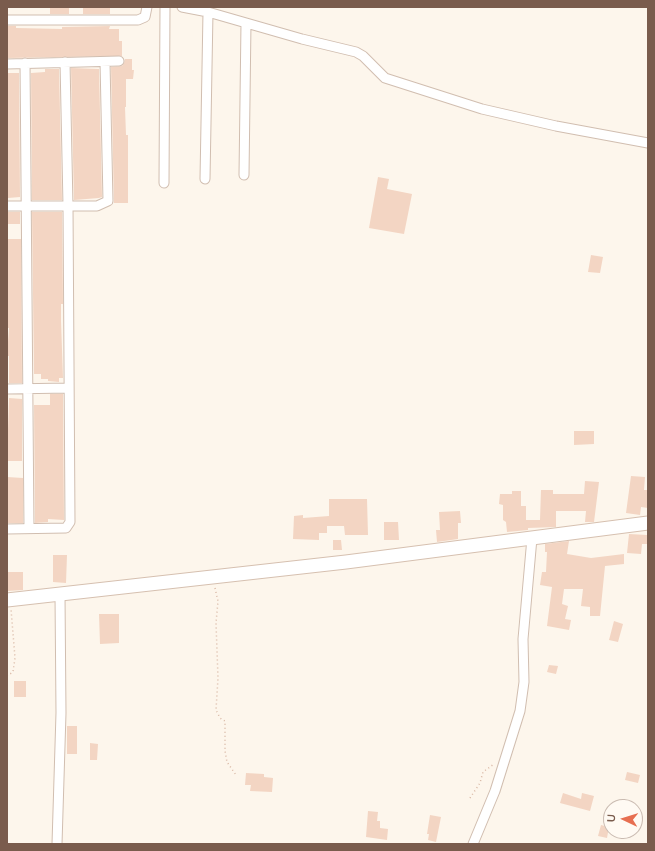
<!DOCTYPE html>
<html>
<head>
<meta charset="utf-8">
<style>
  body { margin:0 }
  #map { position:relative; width:655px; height:851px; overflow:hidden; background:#fdf6ec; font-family:"Nunito Sans",sans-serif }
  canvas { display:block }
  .frame { position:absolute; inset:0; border:8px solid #7a5c4d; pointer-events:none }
  .north { position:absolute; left:603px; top:799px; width:40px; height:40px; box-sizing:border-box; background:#fffaf3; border:1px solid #cabbb1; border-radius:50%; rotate:274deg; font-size:11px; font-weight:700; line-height:16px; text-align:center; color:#7a5c4d }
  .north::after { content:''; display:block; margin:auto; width:14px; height:18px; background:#e76f51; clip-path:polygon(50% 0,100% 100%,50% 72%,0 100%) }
</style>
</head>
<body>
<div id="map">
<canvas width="655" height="851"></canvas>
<div class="frame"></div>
<div class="north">U</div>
</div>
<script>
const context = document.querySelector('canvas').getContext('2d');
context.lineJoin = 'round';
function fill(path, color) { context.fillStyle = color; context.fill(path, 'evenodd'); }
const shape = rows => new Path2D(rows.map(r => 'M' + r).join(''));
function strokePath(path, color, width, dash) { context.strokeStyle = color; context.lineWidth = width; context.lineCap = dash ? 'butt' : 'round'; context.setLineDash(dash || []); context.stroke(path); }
fill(shape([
  [50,7,69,7,69,14,50,14],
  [83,7,110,7,110,14,83,14],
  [7,26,16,26,16,28,62,29,62,27,110,26,109,29,119,29,119,41,122,41,122,56,7,58],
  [125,59,132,59,132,70,134,70,133,79,126,79,126,107,125,107,126,135,128,135,128,203,114,203,111,67,122,66,124,63],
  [71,68,99,69,102,197,99,198,74,200],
  [45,69,59,69,62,200,32,200,31,73,45,72],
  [7,73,19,73,20,197,8,198],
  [378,177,389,179,387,189,412,194,404,234,369,228],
  [7,212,20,212,20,224,7,224],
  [32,212,62,212,63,304,61,304,61,321,63,378,59,378,59,382,48,381,48,379,41,379,41,374,34,374],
  [7,239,21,239,22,383,9,383,9,356,7,356,9,328,7,328],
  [591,255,603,257,600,273,588,272],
  [50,394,63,394,64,520,48,519,48,522,35,523,34,405,50,405],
  [9,398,22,399,22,461,7,461],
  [574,431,594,431,594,444,574,445],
  [631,476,645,477,644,490,648,490,648,508,641,507,640,515,626,513],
  [7,477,23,478,23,523,7,523],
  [585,481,599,482,594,522,585,522,586,511,556,511,556,527,528,528,528,530,507,532,506,522,503,520,503,505,499,504,500,494,512,494,512,491,521,491,521,506,526,506,526,520,540,520,541,490,553,490,553,494,584,494],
  [329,499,367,499,368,535,345,535,344,526,327,526,327,533,319,533,319,540,293,539,294,516,303,515,303,518,329,516],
  [460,511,461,523,458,523,458,539,437,542,436,530,440,530,439,512],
  [384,522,398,522,399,540,384,540],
  [629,534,647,535,647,544,642,544,641,554,627,553],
  [333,540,341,540,342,550,333,550],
  [569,541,567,554,591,558,624,554,624,564,605,566,600,616,590,616,590,607,581,606,583,589,564,589,562,604,568,606,565,619,571,620,569,630,547,626,552,587,540,585,542,572,546,572,547,552,545,552,545,544],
  [53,555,67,555,66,583,53,582],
  [7,572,23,572,23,590,7,591],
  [99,614,119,614,119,643,100,644],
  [614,621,623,624,618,642,609,640],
  [549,665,558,666,556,674,547,672],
  [14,681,26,681,26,697,14,697],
  [67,726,77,726,77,754,67,754],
  [90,743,98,744,97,760,90,760],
  [627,772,640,775,638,783,625,780],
  [246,773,264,774,264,777,273,778,272,792,250,791,251,785,245,785],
  [563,793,581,799,582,793,594,796,590,811,560,803],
  [368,811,378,812,377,821,380,821,380,828,388,829,387,840,366,837],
  [430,815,441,817,436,842,428,840,429,834,427,834],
  [601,825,609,827,607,838,598,836]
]), '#f3d5c3');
const street = shape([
  [182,7,208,12,302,39,356,52,363,56,385,78,482,109,556,126,648,143],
  [7,20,138,20,145,17,147,7],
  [25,63,29,528],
  [7,64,119,61],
  [244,175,246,23],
  [205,179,208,12],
  [164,183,165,7],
  [7,206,97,206,108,201,105,62],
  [7,389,69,388],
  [7,529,66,528,70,522,68,206,65,62],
  [57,844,61,713,60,595],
  [473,844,495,791,520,711,524,682,523,639,532,538]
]);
const secondary = shape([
  [7,600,346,562,648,523]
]);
strokePath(street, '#d1beb0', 11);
strokePath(secondary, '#d6c0b0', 15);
strokePath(shape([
  [215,588,218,601,216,623,218,678,216,710,220,718,225,721,225,751,227,762,236,775],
  [7,676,13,672,15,658,11,609],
  [470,798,480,783,483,772,494,764]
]), '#d9b8a5', 1.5, [1, 3]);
strokePath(street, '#fff', 9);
strokePath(secondary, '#fff', 13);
</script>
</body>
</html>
